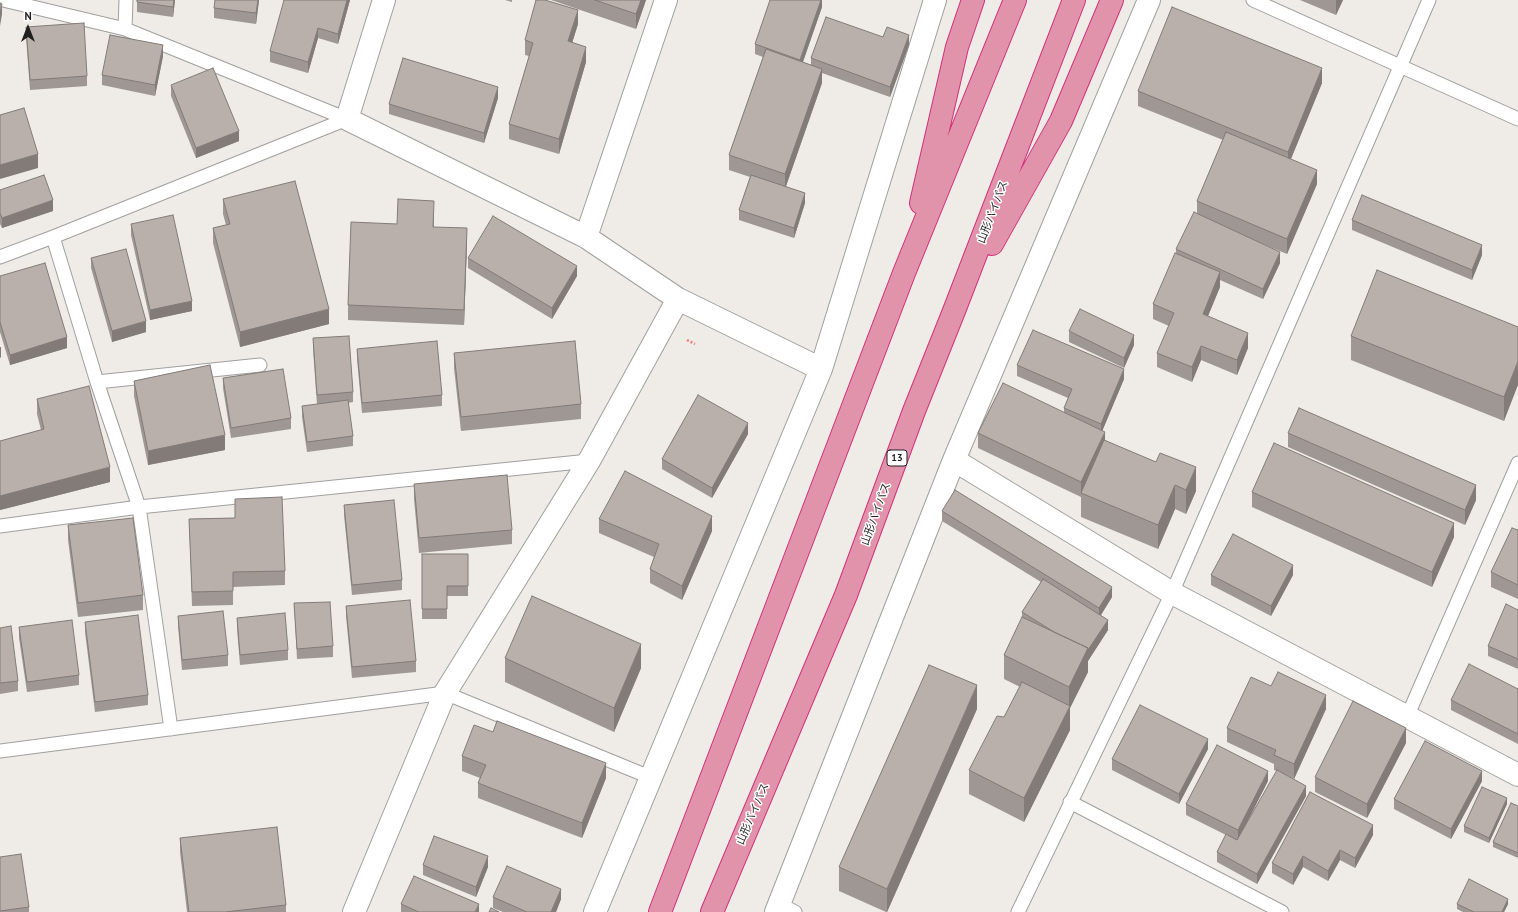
<!DOCTYPE html>
<html>
<head>
<meta charset="utf-8">
<style>
  body { margin:0 }
  #map { position:relative; width:1518px; height:912px; overflow:hidden; background:#efebe6; font-family:"PT Sans",sans-serif }
  canvas { display:block }
  .north { position:absolute; left:8px; top:8px; width:40px; height:40px; -webkit-text-stroke:3px #fff; paint-order:stroke; rotate:0deg; font-size:11px; font-weight:700; line-height:16px; text-align:center; color:#1f1f1f }
  .north::after { content:''; display:block; margin:auto; width:14px; height:18px; background:#1f1f1f; clip-path:polygon(50% 0,100% 100%,50% 72%,0 100%) }
</style>
</head>
<body>
<div id="map">
<canvas width="1518" height="912"></canvas>
<div class="north">N</div>
</div>
<script>
const context = document.querySelector('canvas').getContext('2d');
context.lineJoin = 'round';
const shape = rows => new Path2D(rows.map(r => 'M' + r).join(''));
function strokePath(path, color, width, dash) { context.strokeStyle = color; context.lineWidth = width; context.lineCap = dash ? 'butt' : 'round'; context.setLineDash(dash || []); context.stroke(path); }
function fill(path, color) { context.fillStyle = color; context.fill(path, 'evenodd'); }
function write(font, color, halo, rows, align = 'center') {
  context.font = font + ' "PT Sans","Noto Sans JP",sans-serif'; context.lineWidth = 3; context.setLineDash([]); context.textBaseline = 'middle'; context.strokeStyle = halo; context.fillStyle = color; for (const [text, x, y, turn = 0] of rows) {
    context.save(); context.translate(x, y); context.rotate((+turn || 0) * Math.PI / 180); context.textAlign = isNaN(turn) ? turn : align; if (halo) context.strokeText(text, 0, 0); context.fillText(text, 0, 0); context.restore();
  }
}
const lane = shape([
  [3,0,125,29,347,119],
  [1253,0,1518,119],
  [125,29,126,0],
  [53,237,97,382,139,507,171,729],
  [0,257,53,237,347,119],
  [97,382,260,365],
  [0,526,139,507,589,461],
  [1407,717,1518,463],
  [0,751,445,693,652,778],
  [1070,802,1282,912],
  [780,904,795,912],
  [1018,912,1172,593,1429,0]
]);
const street = shape([
  [384,0,347,119,586,237,678,299,821,369],
  [586,237,666,0],
  [954,460,1172,593,1518,775],
  [354,912,445,693,589,461,678,299],
  [595,912,821,369,935,0],
  [776,912,954,460,1149,0]
]);
const highway = shape([
  [921,203,957,47,973,0],
  [992,244,1061,121,1112,0],
  [660,912,904,273,1015,0],
  [712,912,846,595,914,411,954,311,1074,0]
]);
strokePath(lane, '#a0a0a0', 15);
strokePath(street, '#a0a0a0', 24);
strokePath(highway, '#d0317b', 24);
strokePath(shape([
  [687,340,695,344]
]), '#f17678', 2.5, [2, 2]);
strokePath(lane, '#fff', 13);
strokePath(street, '#fff', 22);
strokePath(highway, '#e293ac', 22);
fill(shape([
  [137,0,175,0,173,17,137,12],
  [259,0,256,24,214,18,214,8],
  [350,0,338,44,318,38,308,73,270,62,270,51],
  [505,0,512,0,512,2],
  [551,0,646,0,636,29],
  [822,0,822,7,803,62,811,65,811,58,883,37,909,45,890,97,822,73,822,83,786,186,805,203,794,238,739,220,739,210,750,177,729,170,729,155,763,57,755,54,755,44],
  [1300,0,1343,0,1336,15],
  [578,24,572,43,586,62,559,154,509,139,509,124,529,56,525,55,525,40],
  [26,27,87,76,87,86,30,90,26,37],
  [163,56,155,96,102,85,102,75],
  [1322,83,1291,159,1317,184,1287,254,1246,237,1280,263,1263,299,1220,280,1220,287,1208,316,1248,348,1237,375,1201,360,1192,382,1157,367,1157,353,1169,326,1153,319,1153,304,1176,254,1176,249,1197,214,1197,201,1223,140,1138,106,1138,91],
  [171,85,239,141,196,158,171,96],
  [498,98,484,143,389,114,389,104],
  [0,190,53,211,2,228,0,224],
  [223,199,329,324,240,347,213,243,213,228,226,225,223,214],
  [434,216,434,227,467,242,464,325,348,320,348,305,397,224],
  [1352,220,1482,255,1472,280,1352,230],
  [131,224,192,311,150,320,131,235],
  [91,258,146,332,112,342,91,268],
  [468,258,577,276,552,319,468,268],
  [0,276,67,348,10,365,0,332],
  [1518,327,1504,421,1351,360,1351,336],
  [1069,331,1134,345,1124,368,1069,342],
  [313,338,353,392,353,402,348,403,353,436,353,446,307,452,302,417,302,406,317,405,313,348],
  [357,349,442,395,442,406,362,413,357,359],
  [454,353,581,404,581,419,461,431,454,368],
  [1017,365,1124,379,1102,431,1105,440,1196,491,1186,514,1175,509,1158,549,1081,517,1081,497,978,448,978,433,1064,413,1064,408,1068,398,1017,376],
  [223,378,291,418,291,429,231,438,223,388],
  [134,381,225,450,148,465,134,396],
  [37,399,110,482,0,510,0,441,41,430,37,414],
  [1288,433,1476,500,1465,525,1288,447],
  [748,434,712,498,662,469,662,459],
  [414,484,512,530,512,544,419,553,414,499],
  [1252,492,1454,537,1432,587,1252,507],
  [235,499,285,571,285,585,233,587,233,605,192,606,189,519,235,518],
  [344,505,402,580,402,590,352,595,344,515],
  [942,511,1112,597,1101,615,1108,630,1088,661,1088,672,1070,708,1070,730,1024,822,969,794,969,770,1004,717,1020,687,1004,679,1004,655,1022,618,1022,612,1041,582,942,521],
  [599,519,712,531,682,600,650,583,650,569,654,557,599,533],
  [68,525,143,595,143,610,78,617,68,540],
  [1518,530,1518,599,1491,587,1491,572],
  [422,554,468,554,468,596,447,596,447,619,422,619],
  [1211,575,1293,575,1271,616,1211,585],
  [294,603,333,646,333,657,297,659],
  [346,606,416,661,416,672,352,678,346,616],
  [1518,610,1518,669,1488,656,1488,646],
  [178,616,228,655,228,666,182,670,178,626],
  [237,618,288,650,288,660,240,665,237,628],
  [85,622,148,695,148,705,95,712,85,632],
  [19,627,79,675,79,685,27,692,19,638],
  [0,628,18,681,18,691,0,694],
  [505,658,641,668,614,732,505,682],
  [1271,686,1326,709,1294,779,1286,775,1306,796,1257,884,1217,862,1217,852,1226,835,1186,815,1186,804,1268,781,1241,834,1277,771,1274,770,1274,764,1227,742,1227,728],
  [1518,689,1518,744,1451,710,1451,700],
  [977,709,887,912,886,912,839,891,839,867],
  [493,732,606,778,582,838,478,798,478,783,480,778,462,771,462,756],
  [1406,743,1367,818,1315,792,1315,777],
  [1208,749,1179,804,1112,770,1112,759],
  [1482,781,1451,839,1394,809,1394,799],
  [1507,804,1489,843,1464,832,1464,826],
  [1518,806,1518,858,1493,847,1493,842],
  [1373,835,1355,868,1340,860,1328,881,1303,867,1293,885,1272,873,1272,863],
  [180,838,286,905,286,912,187,912,180,852],
  [0,857,29,907,29,912,0,912],
  [423,865,488,867,476,897,423,875],
  [493,897,561,899,556,912,503,912,493,908],
  [401,904,479,912,401,912],
  [1457,904,1508,904,1504,912,1463,912,1457,909]
]), '#9f9794');
fill(shape([
  [174,0,175,0,173,17,173,7],
  [258,0,259,0,256,24,256,13],
  [347,0,350,0,338,44,338,34],
  [641,0,646,0,636,29,636,14],
  [821,0,822,0,822,7,800,70,800,60],
  [1336,0,1343,0,1336,15],
  [2,4,2,14,0,26,0,15],
  [578,10,578,24,568,56,568,41],
  [318,28,318,38,308,73,308,62],
  [909,35,909,45,890,97,890,87],
  [163,45,163,56,155,96,155,85],
  [586,47,586,62,559,154,559,139],
  [1322,68,1322,83,1288,166,1288,152],
  [822,69,822,83,785,189,785,174],
  [498,87,498,98,484,143,484,133],
  [239,131,239,141,196,158,196,148],
  [38,154,38,168,0,179,0,165],
  [1317,170,1317,184,1287,254,1287,239],
  [805,193,805,203,794,238,794,228],
  [53,200,53,211,2,228,2,218],
  [467,228,467,242,464,325,464,310],
  [1482,245,1482,255,1472,280,1472,270],
  [1280,252,1280,263,1263,299,1263,289],
  [577,266,577,276,552,319,552,308],
  [1220,272,1220,287,1203,328,1203,314],
  [192,301,192,311,150,320,150,310],
  [329,309,329,324,240,347,240,332],
  [146,321,146,332,112,342,112,331],
  [1248,333,1248,348,1237,375,1237,360],
  [1134,335,1134,345,1124,368,1124,358],
  [67,337,67,348,10,365,10,355],
  [1201,346,1201,360,1192,382,1192,367],
  [0,347,1,347,1,357,0,358],
  [1518,361,1518,385,1504,421,1504,397],
  [1124,369,1124,379,1101,434,1101,424],
  [748,423,748,434,712,498,712,488],
  [1105,432,1105,447,1081,493,1081,482],
  [225,435,225,450,148,465,148,451],
  [110,467,110,482,0,510,0,496],
  [1196,467,1196,491,1186,514,1186,490],
  [1175,485,1175,509,1158,549,1158,525],
  [1476,485,1476,500,1465,525,1465,510],
  [712,516,712,531,682,600,682,586],
  [1454,523,1454,537,1432,587,1432,572],
  [1293,565,1293,575,1271,616,1271,606],
  [1112,587,1112,597,1099,618,1099,608],
  [1108,620,1108,630,1088,661,1088,672,1070,708,1070,730,1024,822,1024,798,1069,708,1069,687,1088,648],
  [641,644,641,668,614,732,614,708],
  [977,685,977,709,887,912,887,889],
  [1326,695,1326,709,1294,779,1294,764],
  [1406,728,1406,743,1367,818,1367,804],
  [1208,739,1208,749,1179,804,1179,794],
  [606,763,606,778,582,838,582,823],
  [1268,771,1268,781,1238,840,1238,830],
  [1482,771,1482,781,1451,839,1451,829],
  [1306,786,1306,796,1257,884,1257,874],
  [1507,798,1507,804,1489,843,1489,838],
  [1373,825,1373,835,1355,868,1355,858],
  [1340,850,1340,860,1328,881,1328,871],
  [488,856,488,867,476,897,476,887],
  [1303,856,1303,867,1293,885,1293,874],
  [561,889,561,899,556,912,551,912],
  [1508,899,1508,904,1504,912,1502,912],
  [479,904,479,912,475,912]
]), '#827b78');
const building = shape([
  [137,0,174,0,173,7,137,2,137,0],
  [215,0,258,0,256,13,214,8,215,0],
  [284,0,347,0,338,34,318,28,308,62,270,51,284,0],
  [536,0,545,0,578,10,568,41,586,47,559,139,509,124,533,43,525,40,536,0],
  [595,0,641,0,636,14,595,0],
  [770,0,821,0,800,60,755,44,770,0],
  [0,3,2,4,0,15,0,3],
  [1172,7,1322,68,1288,152,1138,91,1172,7],
  [826,17,883,37,887,27,909,35,890,87,811,58,826,17],
  [84,23,87,76,30,80,26,27,84,23],
  [110,35,163,45,155,85,102,75,110,35],
  [766,49,822,69,785,174,729,155,766,49],
  [403,58,498,87,484,133,389,104,403,58],
  [213,68,239,131,196,148,171,85,213,68],
  [24,108,38,154,0,165,0,115,24,108],
  [1226,132,1317,170,1287,239,1197,201,1226,132],
  [44,175,53,200,2,218,0,213,0,190,44,175],
  [751,175,805,193,794,228,739,210,751,175],
  [295,181,329,309,240,332,213,228,230,224,223,199,295,181],
  [1362,195,1482,245,1472,270,1352,220,1362,195],
  [398,199,434,201,433,227,467,228,464,310,348,305,351,222,397,224,398,199],
  [1194,212,1280,252,1263,289,1176,249,1194,212],
  [173,215,192,301,150,310,131,224,173,215],
  [493,216,577,266,552,308,468,258,493,216],
  [126,249,146,321,112,331,91,258,126,249],
  [1175,253,1220,272,1203,314,1248,333,1237,360,1201,346,1192,367,1157,353,1174,313,1153,304,1175,253],
  [45,263,67,337,10,355,0,322,0,276,45,263],
  [1377,270,1518,327,1518,361,1504,397,1351,336,1377,270],
  [1080,309,1134,335,1124,358,1069,331,1080,309],
  [1033,330,1124,369,1101,424,1064,408,1072,389,1017,365,1033,330],
  [349,336,353,392,317,395,313,338,349,336],
  [437,341,442,395,362,403,357,349,437,341],
  [575,341,581,404,461,417,454,353,575,341],
  [210,365,225,435,148,451,134,381,210,365],
  [283,369,291,418,231,428,223,378,283,369],
  [1003,383,1105,432,1081,482,978,433,1003,383],
  [89,386,110,467,0,496,0,441,44,429,37,399,89,386],
  [698,395,748,423,712,488,662,459,698,395],
  [348,400,353,436,307,442,302,406,348,400],
  [1299,408,1476,485,1465,510,1288,433,1299,408],
  [1104,440,1156,462,1160,453,1196,467,1186,490,1175,485,1158,525,1081,493,1104,440],
  [1274,443,1454,523,1432,572,1252,492,1274,443],
  [625,471,712,516,682,586,650,569,659,544,599,519,625,471],
  [507,475,512,530,419,538,414,484,507,475],
  [955,490,1112,587,1099,608,942,511,955,490],
  [282,497,285,571,233,572,233,591,192,592,189,519,235,518,235,499,282,497],
  [394,500,402,580,352,585,344,505,394,500],
  [133,518,143,595,78,603,68,525,133,518],
  [1512,528,1518,530,1518,585,1491,572,1512,528],
  [1233,534,1293,565,1271,606,1211,575,1233,534],
  [422,554,468,554,468,586,447,586,447,609,422,609,422,554],
  [1043,579,1108,620,1088,650,1088,648,1054,632,1022,612,1043,579],
  [532,596,641,644,614,708,505,658,532,596],
  [410,600,416,661,352,667,346,606,410,600],
  [330,602,333,646,297,649,294,603,330,602],
  [1506,604,1518,610,1518,659,1488,646,1506,604],
  [223,611,228,655,182,660,178,616,223,611],
  [285,613,288,650,240,655,237,618,285,613],
  [138,615,148,695,95,702,85,622,138,615],
  [1022,617,1088,648,1069,687,1004,655,1022,617],
  [72,620,79,675,27,682,19,627,72,620],
  [11,626,18,681,0,683,0,628,11,626],
  [1469,664,1518,689,1518,734,1451,700,1469,664],
  [929,665,977,685,887,889,839,867,929,665],
  [1278,672,1326,695,1294,764,1274,755,1276,750,1227,728,1251,677,1271,686,1278,672],
  [1022,682,1070,706,1024,798,969,770,997,716,1004,717,1022,682],
  [1353,701,1406,728,1367,804,1315,777,1353,701],
  [1140,705,1208,739,1179,794,1112,759,1140,705],
  [497,721,606,763,582,823,478,783,486,765,462,756,474,725,493,732,497,721],
  [1425,741,1482,771,1451,829,1394,799,1425,741],
  [1217,745,1268,771,1238,830,1186,804,1217,745],
  [1277,770,1306,786,1257,874,1217,852,1226,834,1237,840,1277,770],
  [1482,787,1507,798,1489,838,1464,826,1482,787],
  [1310,792,1373,825,1355,858,1340,850,1328,871,1303,856,1293,874,1272,863,1310,792],
  [1511,803,1518,806,1518,853,1493,842,1511,803],
  [277,827,286,905,225,912,189,912,180,838,277,827],
  [434,836,488,856,476,887,423,865,434,836],
  [21,854,29,907,0,911,0,857,21,854],
  [507,866,561,889,551,912,527,912,493,897,507,866],
  [414,876,479,904,475,912,419,912,401,904,414,876],
  [1469,879,1508,899,1502,912,1474,912,1457,904,1469,879],
  [491,908,499,912,489,912,491,908]
]);
fill(building, '#b9b0ac');
strokePath(building, '#827b78', 1);
for (const [x, y, w] of [
  [897,458,20]
]) { const box = new Path2D(); box.roundRect(x - w / 2, y - 8, w, 16, 3); context.fillStyle = '#fff'; context.fill(box); strokePath(box, '#1f1f1f', 1); }
write('bold 10px', '#1f1f1f', null, [
  ["13",897,458]
]);
write('11px', '#1f1f1f', '#fff', [
  ["山形バイパス",993,212,-69],
  ["山形バイパス",876,514,-70],
  ["山形バイパス",753,814,-67]
]);
</script>
</body>
</html>
